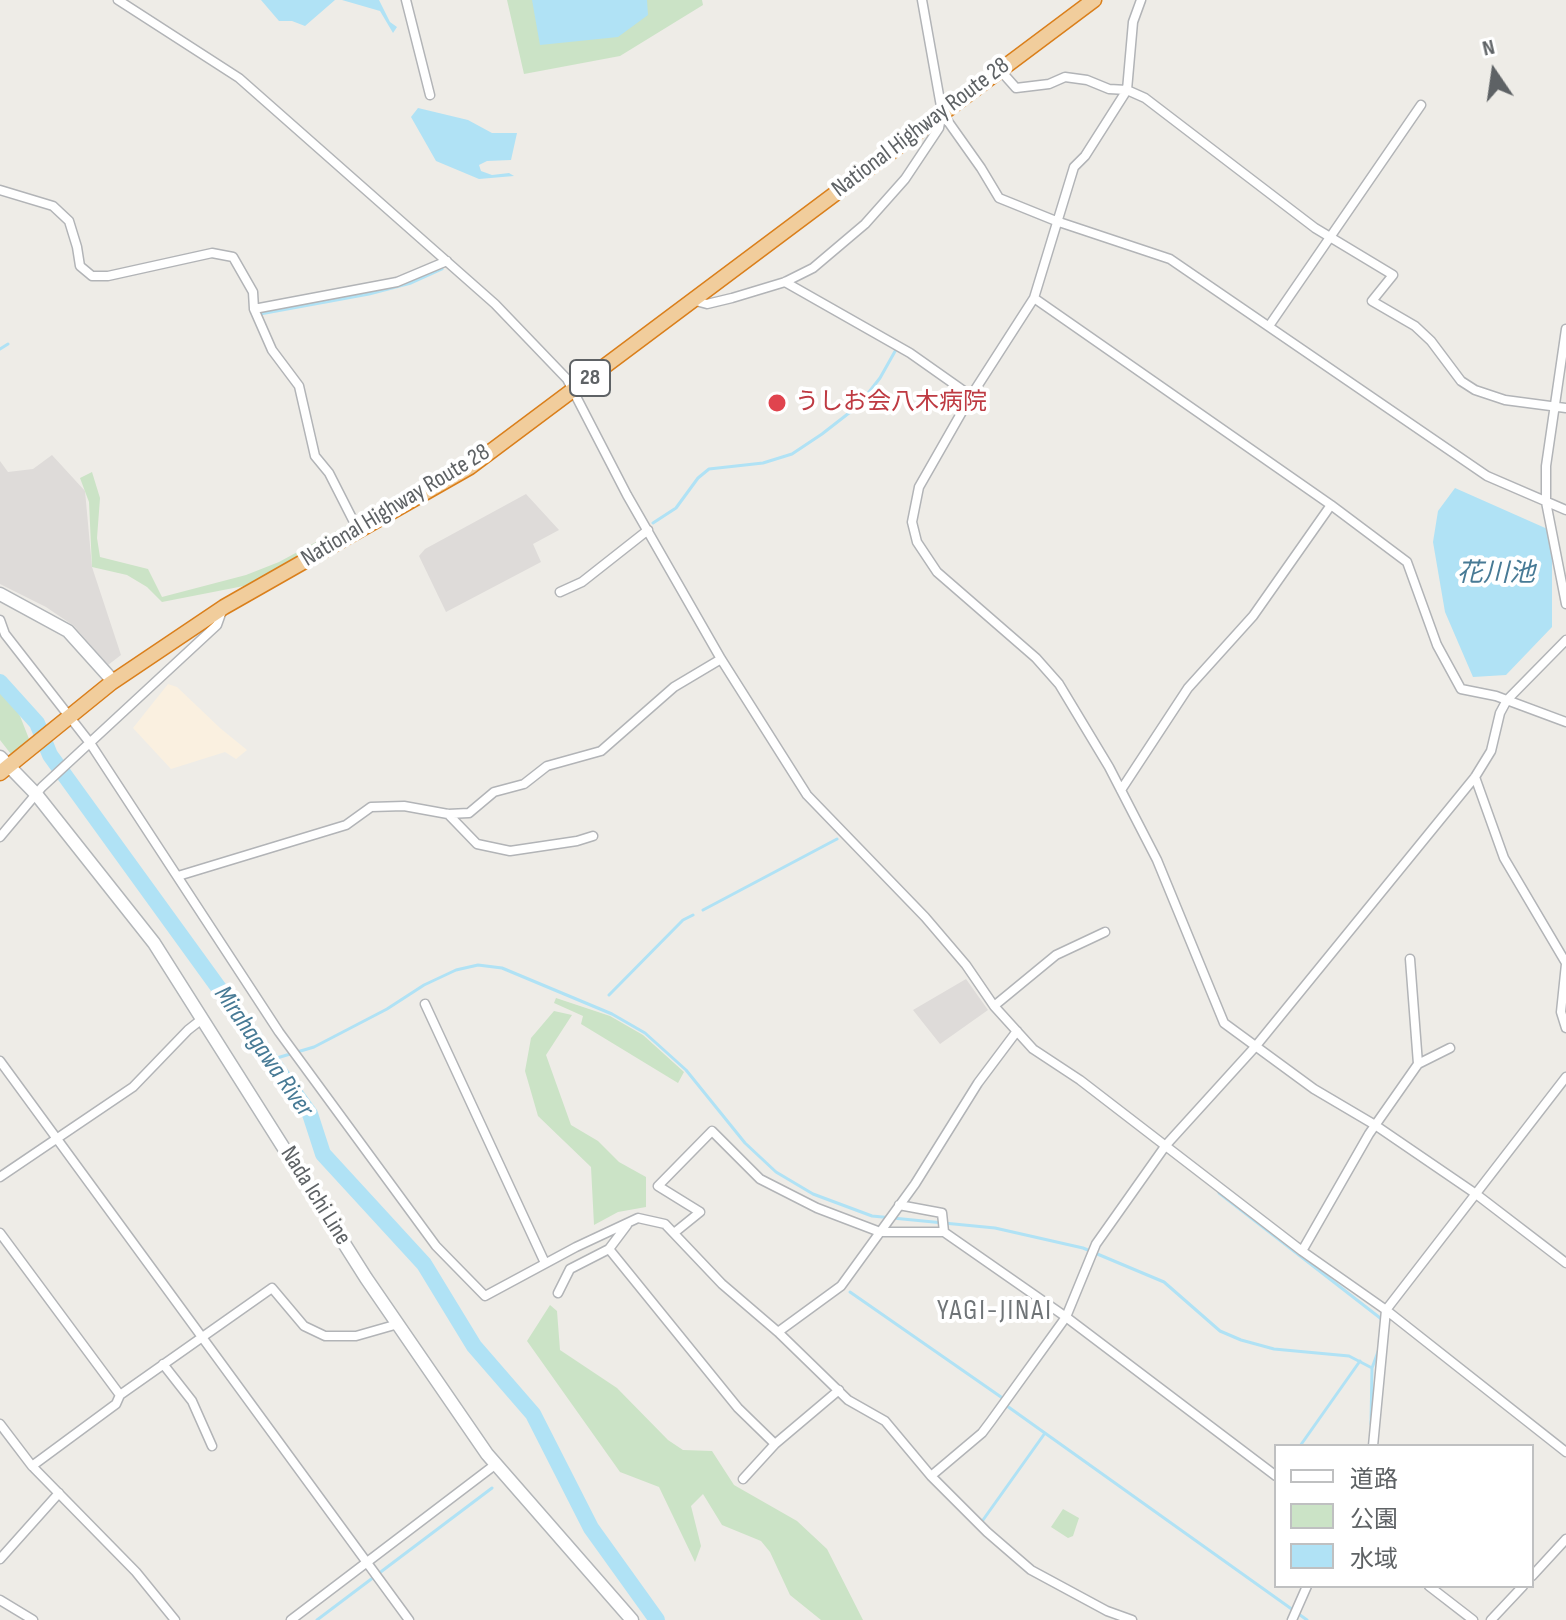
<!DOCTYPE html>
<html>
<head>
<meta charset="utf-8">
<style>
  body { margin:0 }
  #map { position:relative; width:1566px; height:1620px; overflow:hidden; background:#eeece7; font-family:"Sofia Sans Condensed","Noto Sans JP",sans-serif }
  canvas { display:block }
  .legend { position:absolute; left:1274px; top:1444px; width:260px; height:144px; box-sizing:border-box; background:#fff; border:2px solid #bfc0c1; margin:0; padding:10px 14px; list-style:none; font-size:24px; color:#5e6265 }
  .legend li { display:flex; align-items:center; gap:16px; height:40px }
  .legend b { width:40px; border:2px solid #bfc0c1 }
  .north { position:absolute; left:1454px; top:32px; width:80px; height:80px; -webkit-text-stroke:6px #fff; paint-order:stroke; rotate:347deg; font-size:22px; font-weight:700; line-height:32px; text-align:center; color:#5e6265 }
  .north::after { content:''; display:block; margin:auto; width:28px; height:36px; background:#5e6265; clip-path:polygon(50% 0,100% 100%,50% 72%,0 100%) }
</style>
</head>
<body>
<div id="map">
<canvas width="1566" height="1620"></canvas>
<ul class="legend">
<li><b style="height:10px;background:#fff"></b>道路</li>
<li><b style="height:22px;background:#cbe3c6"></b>公園</li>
<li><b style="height:22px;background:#b0e2f5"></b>水域</li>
</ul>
<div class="north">N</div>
</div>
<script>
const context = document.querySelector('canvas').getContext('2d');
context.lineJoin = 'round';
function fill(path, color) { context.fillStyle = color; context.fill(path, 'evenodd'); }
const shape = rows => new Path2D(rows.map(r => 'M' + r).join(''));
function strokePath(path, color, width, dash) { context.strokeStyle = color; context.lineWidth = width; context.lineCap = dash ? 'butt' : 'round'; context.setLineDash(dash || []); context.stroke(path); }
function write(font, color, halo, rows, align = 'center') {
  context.font = font + ' "Sofia Sans Condensed","Noto Sans JP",sans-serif'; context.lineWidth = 8; context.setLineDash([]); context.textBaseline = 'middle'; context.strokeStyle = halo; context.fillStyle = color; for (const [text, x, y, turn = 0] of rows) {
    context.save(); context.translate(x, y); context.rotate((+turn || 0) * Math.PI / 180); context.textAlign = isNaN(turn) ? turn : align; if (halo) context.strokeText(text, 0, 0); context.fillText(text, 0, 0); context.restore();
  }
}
fill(shape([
  [168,684,177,687,220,728,247,750,236,759,225,752,171,769,133,728]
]), '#faf0e0');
fill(shape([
  [52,455,85,491,92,567,121,655,108,665,74,626,46,607,0,584,0,461,8,472,33,469],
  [526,494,559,530,533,544,541,562,446,612,419,556,425,549],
  [966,979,988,1010,940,1044,913,1010]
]), '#dedbd9');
fill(shape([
  [507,0,702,0,703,5,620,56,524,74],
  [92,472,100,498,97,538,100,557,148,569,162,597,246,575,279,562,351,523,353,529,254,584,162,602,147,587,127,575,92,567,89,502,80,478],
  [0,685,20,716,31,744,14,758,0,740],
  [556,998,610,1016,643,1035,684,1072,678,1083,581,1024,583,1016,554,1003],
  [554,1011,572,1015,546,1055,571,1125,598,1141,619,1162,646,1177,646,1207,618,1212,594,1225,591,1167,538,1116,525,1071,531,1038],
  [550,1305,557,1311,560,1350,617,1388,668,1440,683,1450,712,1451,734,1485,797,1521,827,1549,863,1620,821,1620,790,1595,770,1552,761,1541,722,1525,703,1494,691,1506,701,1546,695,1562,659,1487,620,1472,527,1341],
  [1063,1509,1079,1518,1073,1536,1068,1538,1051,1527]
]), '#cbe3c6');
fill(shape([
  [261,0,335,0,305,26,292,21,279,21],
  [342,0,379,0,390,22,397,27,393,33,380,11],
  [532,0,647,0,648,15,618,37,540,45],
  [418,108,468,120,492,133,517,133,511,160,487,161,479,165,481,171,492,175,509,173,514,176,479,179,436,161,411,117],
  [1455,488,1552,531,1552,627,1506,675,1473,677,1445,612,1433,542,1438,511]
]), '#b0e2f5');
strokePath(shape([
  [260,314,369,294,411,283,442,269],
  [0,349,8,344],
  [653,523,676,508,698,478,709,469,763,463,792,454,822,434,858,406,880,378,898,346],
  [703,910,837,839],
  [609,995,683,920,693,915],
  [270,1060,314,1047,387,1009,424,985,456,970,478,965,502,968,612,1014,645,1033,686,1070,745,1143,776,1172,813,1194,872,1216,995,1228,1083,1248,1164,1282,1220,1331,1241,1340,1274,1349,1349,1356,1372,1368],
  [1219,1193,1384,1321],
  [850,1292,1001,1397],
  [1007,1406,1307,1620],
  [1371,1424,1372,1368,1379,1349],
  [1300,1446,1360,1361],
  [983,1520,1045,1433],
  [317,1620,492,1488]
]), '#b0e2f5', 3);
strokePath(shape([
  [0,682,37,723,50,755,310,1114,323,1154,424,1264,474,1346,533,1414,591,1528,657,1620]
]), '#b0e2f5', 16);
const street = shape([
  [118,0,239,78,495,304,567,379,627,495,721,659,807,795,925,917,966,965,994,1006,1033,1049,1080,1080,1302,1251,1386,1310,1566,1452],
  [406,0,430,95],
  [1141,0,1133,22,1127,90,1085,156,1074,167,1034,298,971,396,919,487,912,522,917,542,937,572,1036,658,1059,684,1109,767,1157,860,1224,1023,1314,1089,1375,1125,1476,1194,1566,1263],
  [1000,70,1016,88,1049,84,1065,77,1087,80,1109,89,1127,90,1145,98,1315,228,1393,275,1372,301,1415,326,1431,341,1461,381,1475,390,1505,400,1566,408],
  [942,113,981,168,999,198,1056,221,1170,259,1487,476,1566,510],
  [0,190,53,206,69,221,77,247,80,266,92,276,108,276,212,253,233,257,253,292,254,309,272,350,299,386,315,456,329,473,358,530],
  [785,282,910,353,971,396],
  [1034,298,1331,505,1407,562,1437,645,1461,689,1496,696,1566,722],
  [692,300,707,304,732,298,785,282,813,268,865,224,905,179,939,128,942,112,922,0],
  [254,309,397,282,447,261],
  [1269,326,1421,105],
  [1566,329,1546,466,1546,502,1566,604],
  [560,592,582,582,648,530],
  [0,620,5,634,90,743,279,1032,436,1246,485,1296,576,1247,638,1218,665,1224,722,1284,778,1332,848,1400,885,1421,931,1476,987,1532,1031,1570,1107,1611,1132,1620],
  [1475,777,1504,858,1566,963],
  [1121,790,1188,688,1253,616,1331,505],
  [448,814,477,844,510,851,577,841,593,836],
  [0,837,42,787,217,625,222,611],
  [178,876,346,825,371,807,404,806,448,814,469,813,494,792,524,784,547,766,601,751,674,687,721,659],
  [1410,959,1418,1064],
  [1566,964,1561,1012,1566,1028],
  [425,1004,545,1263],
  [994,1006,1056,955,1105,932],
  [0,1061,409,1620],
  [0,1177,133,1087,188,1030,202,1019],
  [899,1205,942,1213,944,1232],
  [0,1233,120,1395],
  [674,1233,700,1212,658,1186,712,1131,760,1179,817,1208,880,1232,944,1232,1066,1317,1276,1476],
  [609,1249,738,1408,775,1444],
  [1302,1251,1369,1134,1418,1064,1450,1048],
  [558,1293,570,1269,609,1249,627,1225],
  [778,1332,841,1286,915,1184,978,1083,1017,1031],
  [163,1364,192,1401,212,1446],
  [0,1424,32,1466,136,1572,175,1620],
  [1373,1446,1386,1310,1566,1077],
  [32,1466,116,1404,120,1395,272,1288,304,1326,325,1336,356,1336,398,1324],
  [931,1476,982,1433,991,1421,1066,1317,1096,1244,1166,1145,1255,1047,1475,777,1491,751,1500,713,1507,700,1566,640],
  [743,1479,775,1444,839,1390],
  [0,1559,59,1493],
  [1532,1576,1566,1539],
  [1429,1586,1473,1620],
  [0,1600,33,1620],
  [291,1620,496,1464],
  [1292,1620,1307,1586],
  [1491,1620,1523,1586]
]);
const secondary = shape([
  [0,594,68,631,113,681],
  [0,757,36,794,154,943,366,1278,487,1454,632,1620]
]);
const highway = shape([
  [0,773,111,683,224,607,470,467,1094,0]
]);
strokePath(street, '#b2b4b7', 11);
strokePath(secondary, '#b3b6b9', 15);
strokePath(highway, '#da7f1b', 17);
strokePath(street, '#fff', 8);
strokePath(secondary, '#fff', 12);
strokePath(highway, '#f1cd9c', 14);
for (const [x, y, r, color] of [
  [777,403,10,"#e0444e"]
]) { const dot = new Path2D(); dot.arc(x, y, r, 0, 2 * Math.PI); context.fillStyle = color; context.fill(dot); strokePath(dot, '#fff', 3); }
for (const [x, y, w] of [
  [590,378,40]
]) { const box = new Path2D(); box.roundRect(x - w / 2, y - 18, w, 36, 6); context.fillStyle = '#fff'; context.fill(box); strokePath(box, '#5e6265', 2); }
write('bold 22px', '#5e6265', null, [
  ["28",590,378]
]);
write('24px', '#5e6265', '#fff', [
  ["National Highway Route 28",921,128,-37],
  ["National Highway Route 28",396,506,-31],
  ["Nada Ichi Line",315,1196,58]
]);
write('24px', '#be3a42', '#fff', [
  ["うしお会八木病院",795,403]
], 'left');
write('italic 26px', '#477a95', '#fff', [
  ["花川池",1496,574],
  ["Mirahagawa River",263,1052,55]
]);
context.letterSpacing = '2px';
write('28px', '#6f7477', '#fff', [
  ["YAGI-JINAI",995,1312]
]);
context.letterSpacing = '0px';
</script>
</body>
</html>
